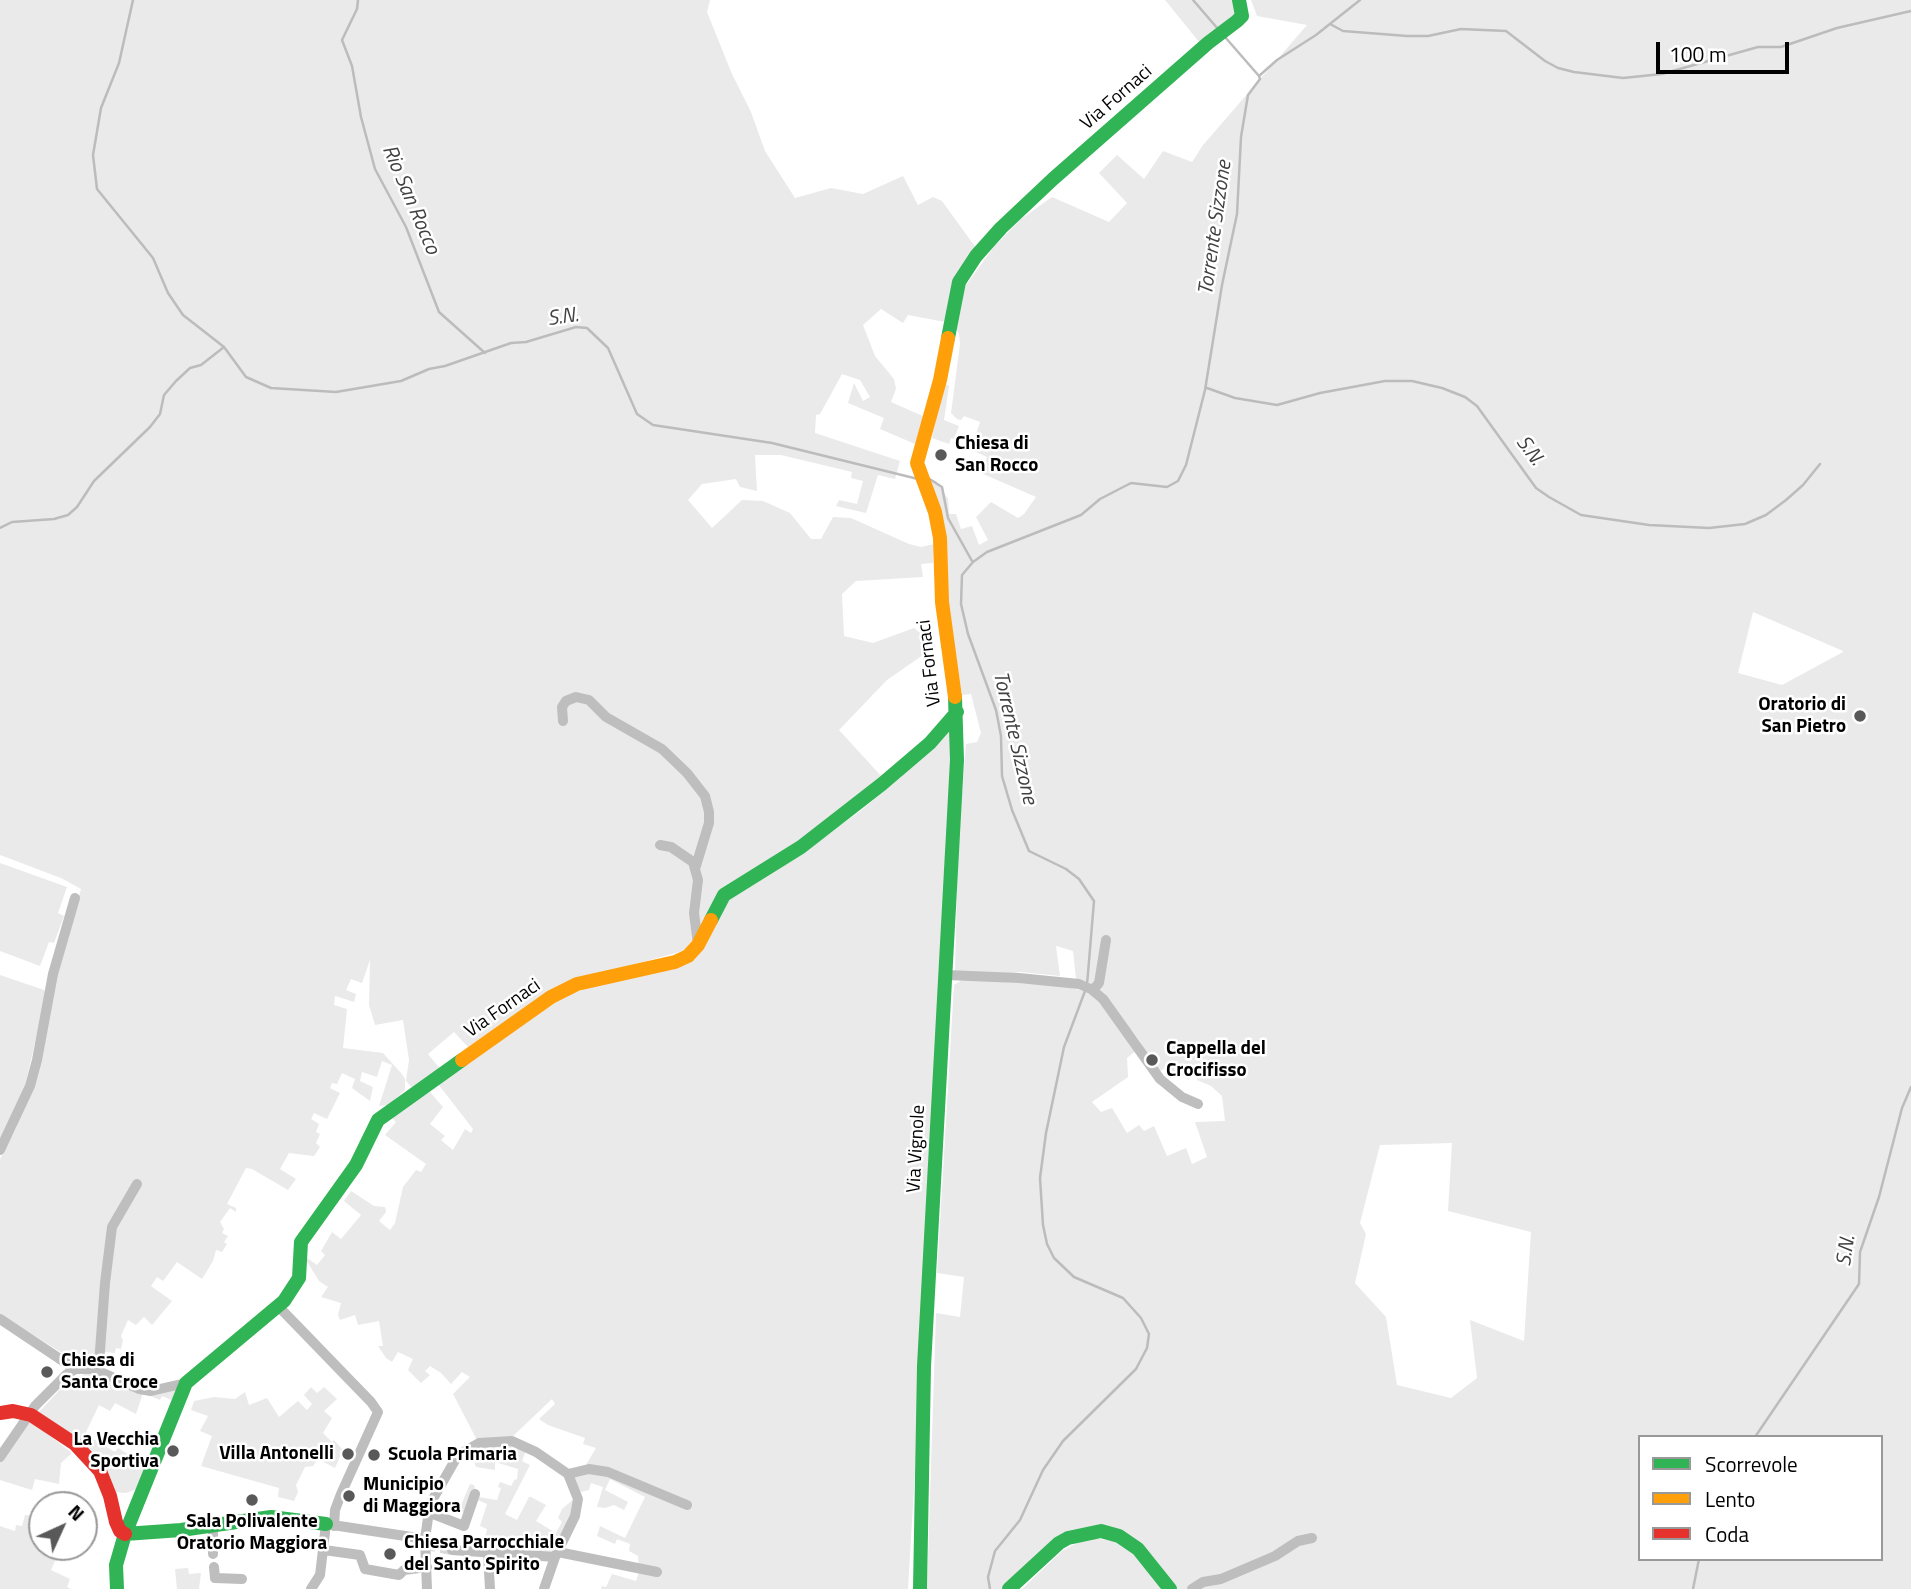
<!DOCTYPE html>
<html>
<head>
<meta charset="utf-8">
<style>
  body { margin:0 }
  #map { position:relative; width:1911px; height:1589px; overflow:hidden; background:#fff; font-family:"Titillium Web",sans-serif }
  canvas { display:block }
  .legend { position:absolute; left:1638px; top:1435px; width:245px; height:126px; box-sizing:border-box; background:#fff; border:2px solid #999; margin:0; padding:9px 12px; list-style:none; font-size:21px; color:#000 }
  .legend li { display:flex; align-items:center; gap:14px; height:35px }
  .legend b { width:35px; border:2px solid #999 }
  .north { position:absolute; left:28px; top:1491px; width:70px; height:70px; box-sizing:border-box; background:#fff; border:2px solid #999; border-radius:50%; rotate:45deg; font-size:19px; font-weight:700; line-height:28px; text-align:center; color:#000 }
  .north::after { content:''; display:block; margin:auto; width:24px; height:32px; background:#595959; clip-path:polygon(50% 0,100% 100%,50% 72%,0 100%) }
  .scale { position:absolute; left:1656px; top:42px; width:133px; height:32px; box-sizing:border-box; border:4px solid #000; border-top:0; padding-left:9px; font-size:21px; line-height:24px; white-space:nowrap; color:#000; -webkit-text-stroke:5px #fff; paint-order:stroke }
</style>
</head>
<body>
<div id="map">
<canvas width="1911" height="1589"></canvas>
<ul class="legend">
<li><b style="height:9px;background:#30b455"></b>Scorrevole</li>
<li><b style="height:9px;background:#ff9f0a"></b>Lento</li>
<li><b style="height:9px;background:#e5322d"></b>Coda</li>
</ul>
<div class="north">N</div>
<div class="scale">100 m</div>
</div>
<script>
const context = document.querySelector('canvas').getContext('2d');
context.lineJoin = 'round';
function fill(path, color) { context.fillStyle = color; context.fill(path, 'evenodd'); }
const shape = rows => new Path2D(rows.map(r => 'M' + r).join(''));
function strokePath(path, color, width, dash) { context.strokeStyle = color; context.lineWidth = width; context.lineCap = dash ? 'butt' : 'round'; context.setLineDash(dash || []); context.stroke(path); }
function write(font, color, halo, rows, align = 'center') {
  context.font = font + ' "Titillium Web",sans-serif'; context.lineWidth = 5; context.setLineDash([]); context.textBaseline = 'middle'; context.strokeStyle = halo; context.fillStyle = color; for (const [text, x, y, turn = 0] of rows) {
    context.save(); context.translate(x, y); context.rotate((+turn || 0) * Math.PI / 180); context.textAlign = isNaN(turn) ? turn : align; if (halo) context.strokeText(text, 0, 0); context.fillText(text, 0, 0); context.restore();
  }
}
fill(shape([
  [0,0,710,0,707,12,732,74,751,112,765,151,795,198,831,188,863,194,903,176,918,205,933,197,942,201,976,248,945,322,908,315,903,323,881,309,863,325,875,356,894,379,896,389,891,402,925,417,915,444,880,429,884,418,848,403,854,383,863,401,870,397,860,380,842,374,820,414,816,415,815,433,900,461,895,479,878,475,866,513,836,506,839,500,857,504,863,481,851,478,852,472,781,455,755,455,757,491,740,487,736,479,702,484,688,500,712,528,742,500,763,501,790,513,811,539,821,539,833,517,851,518,909,544,921,547,934,544,933,563,921,564,923,577,856,581,842,594,844,636,873,643,914,628,936,646,887,680,839,730,882,777,777,859,721,894,706,925,683,951,562,984,468,1047,454,1032,428,1054,441,1070,415,1091,406,1081,409,1060,403,1020,375,1025,369,1005,370,960,362,983,351,979,346,990,356,994,354,1002,335,996,334,1005,347,1009,343,1048,383,1053,401,1073,405,1079,405,1090,389,1105,379,1106,392,1065,382,1061,377,1077,362,1072,360,1081,373,1087,370,1101,352,1088,355,1079,342,1073,337,1084,332,1083,330,1088,340,1093,327,1119,314,1113,311,1119,319,1124,316,1132,320,1134,316,1143,320,1147,314,1156,289,1153,280,1169,296,1179,288,1190,252,1169,246,1168,227,1204,236,1208,236,1212,230,1208,220,1222,224,1229,222,1233,228,1236,224,1242,227,1244,222,1252,216,1250,213,1261,202,1279,177,1262,163,1281,157,1277,151,1286,172,1301,152,1325,144,1317,136,1325,128,1320,121,1336,123,1341,121,1349,116,1348,115,1353,104,1352,96,1364,79,1361,62,1353,0,1314,0,1159,15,1130,30,1092,57,970,81,889,61,878,0,855],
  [1165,0,1232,0,1237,12,1200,43],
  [1251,0,1911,0,1911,1589,1177,1589,1137,1542,1067,1534,1004,1589,927,1589,936,1313,960,1317,964,1277,937,1273,954,985,962,980,989,981,1064,986,1091,993,1101,1002,1137,1050,1127,1058,1128,1077,1092,1102,1101,1112,1112,1108,1127,1133,1139,1125,1144,1131,1154,1126,1167,1156,1186,1148,1192,1164,1207,1157,1195,1122,1225,1121,1222,1096,1211,1086,1197,1080,1198,1076,1191,1074,1189,1080,1165,1068,1157,1073,1139,1040,1101,993,1089,982,1076,979,1073,951,1056,946,1060,976,1020,972,1004,974,955,971,958,843,966,744,977,742,981,733,971,694,962,695,929,479,936,481,948,499,949,514,956,514,961,529,972,526,979,545,988,540,976,517,991,502,1018,518,1024,514,1036,497,981,473,987,457,974,451,972,446,980,422,964,416,961,420,957,419,951,413,960,344,959,334,954,324,963,283,967,284,993,248,1021,219,1052,197,1109,222,1127,203,1099,173,1117,155,1144,179,1163,151,1192,162,1203,145,1307,25,1257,16],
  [1753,612,1843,651,1843,652,1782,685,1738,673],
  [1452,1143,1448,1211,1531,1232,1524,1341,1470,1320,1477,1378,1451,1398,1397,1385,1386,1317,1355,1283,1366,1234,1360,1223,1380,1145],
  [1640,1437,1881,1437,1881,1559,1640,1559],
  [952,341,955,341,946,384,949,386,944,420,959,426,954,439,951,438,949,444,932,438],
  [953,725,954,735,946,830,934,1196,921,1369,908,1589,601,1589,602,1586,606,1587,612,1574,636,1581,639,1572,638,1556,629,1551,630,1544,617,1539,615,1544,597,1536,600,1526,625,1538,645,1497,610,1479,605,1490,628,1502,624,1510,614,1505,605,1508,597,1507,603,1487,591,1483,589,1490,581,1492,571,1476,591,1473,608,1475,685,1508,687,1503,610,1470,584,1468,596,1448,583,1444,585,1438,548,1425,539,1419,555,1404,552,1399,510,1439,478,1442,453,1394,470,1377,462,1372,451,1384,441,1373,430,1366,425,1371,430,1375,421,1383,408,1370,413,1359,398,1352,392,1362,386,1358,378,1346,383,1346,379,1321,358,1325,355,1315,340,1320,338,1315,341,1303,321,1297,328,1287,319,1281,303,1255,317,1265,325,1255,321,1251,332,1232,341,1239,361,1215,344,1201,351,1191,374,1206,385,1207,386,1212,379,1221,390,1230,395,1223,403,1187,416,1170,421,1172,426,1164,385,1135,396,1122,389,1115,430,1092,443,1107,430,1124,445,1136,441,1140,453,1150,465,1129,471,1133,473,1129,438,1084,564,996,600,984,668,969,694,960,728,897,801,854,859,812,900,778],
  [0,863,67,887,58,913,64,916,54,943,49,942,40,966,0,951],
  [0,975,44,990,46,995,24,1090,0,1139],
  [89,1372,139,1391,182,1386,174,1401,162,1396,160,1400,143,1393,136,1414,115,1403,110,1411,99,1405,85,1434,115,1452,118,1448,128,1454,127,1463,146,1470,137,1489,126,1493,112,1492,41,1417,39,1412,67,1382],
  [311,1387,317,1393,324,1387,337,1399,324,1411,332,1418,323,1433,332,1442,334,1440,343,1450,335,1468,318,1459,313,1466,305,1467,296,1485,298,1492,294,1501,278,1497,279,1488,201,1466,212,1436,200,1431,208,1416,191,1410,194,1401,214,1397,235,1399,245,1392,249,1405,267,1398,279,1417,298,1401,307,1410,312,1404,304,1395],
  [32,1422,72,1453,61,1463,59,1484,35,1479,32,1490,0,1480,0,1448,13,1430],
  [510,1443,526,1450,522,1461,530,1465,505,1514,517,1520,529,1497,531,1497,546,1505,536,1521,556,1533,562,1522,558,1518,562,1509,575,1498,574,1514,554,1556,482,1551,487,1529,480,1526,487,1504,473,1498,465,1513,459,1510,470,1484,474,1485,478,1497,497,1500,501,1488,498,1487,500,1482,511,1486,515,1479,517,1480,518,1469,495,1462,495,1470,476,1467,473,1459,484,1456,480,1447],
  [25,1515,42,1516,42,1547,61,1547,51,1570,70,1579,67,1587,71,1589,0,1589,0,1526,15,1531,16,1525,22,1526],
  [1088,1537,1124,1543,1164,1589,1022,1589,1062,1551],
  [188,1568,189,1574,201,1573,199,1589,177,1589,175,1569]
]), '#eaeaea');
strokePath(shape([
  [133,0,119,63,101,108,93,155,97,189,153,258,168,293,183,315,224,347,246,377,271,388,336,392,401,381,429,369,445,366,511,343,526,342,576,327,587,328,608,348,637,414,653,425,772,443,918,479],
  [358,0,357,9,342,40,352,66,361,117,375,169,406,227,439,312,485,353],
  [1193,0,1218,29],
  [1330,24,1343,31,1407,36,1428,36,1461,29,1506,31,1545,61,1558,68,1574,72,1623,78,1662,74,1758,47,1781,47,1837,28,1911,11],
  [1225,37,1259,76],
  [1207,388,1235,398,1277,405,1320,393,1385,381,1412,381,1442,388,1465,397,1477,406,1536,488,1549,497,1581,515,1649,525,1709,528,1745,524,1766,515,1786,500,1803,485,1820,464],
  [928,478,942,487,948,518,972,561],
  [0,528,12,522,54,519,68,515,77,507,94,481,150,427,160,414,164,395,176,381,190,368,201,365,224,347],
  [1087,985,1094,901,1079,879,1066,869,1029,851,1012,810,1002,776,1001,736,996,710,968,634,961,604,962,575,973,562,987,552,1081,515,1100,499,1131,483,1167,487,1178,481,1186,465,1205,390,1222,285,1237,214,1241,137,1248,95,1260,79,1259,76,1277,60,1316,35,1360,0],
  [1755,1437,1859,1284,1860,1252,1879,1197,1902,1108,1911,1087],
  [990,1589,988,1577,995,1551,1020,1520,1043,1470,1063,1441,1136,1369,1147,1348,1149,1334,1141,1318,1123,1298,1074,1277,1054,1258,1047,1244,1043,1225,1040,1178,1046,1133,1064,1047,1085,991],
  [1693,1589,1699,1559]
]), '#bcbcbc', 2.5);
strokePath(shape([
  [426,1545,452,1550]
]), '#d9d9d9', 10, [10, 5]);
strokePath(shape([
  [563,721,562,707,566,701,576,697,589,700,606,717,662,749,687,773,705,796,709,812,709,823,695,869],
  [660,845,671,847,693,862,698,880,694,913,698,944],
  [946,975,1019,978,1079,984,1091,989,1103,999,1160,1079,1182,1097,1198,1104],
  [1093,990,1099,983,1106,940],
  [0,1150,30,1086,37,1060,53,974,75,898],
  [279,1307,371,1402,378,1412,341,1494,335,1510,334,1526],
  [0,1319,75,1369],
  [94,1369,139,1389,151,1391,186,1383],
  [0,1457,35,1406,66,1375,75,1369,94,1369,99,1364,105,1283,112,1227,137,1184],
  [568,1474,589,1469,608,1472,687,1505],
  [428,1512,464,1526,475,1494],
  [425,1539,427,1589],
  [324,1550,360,1555,365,1569,399,1575,404,1570,427,1567],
  [452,1550,555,1557],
  [558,1552,657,1572],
  [488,1553,490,1589],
  [213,1554,213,1524],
  [214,1567,215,1578,242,1579],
  [311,1589,320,1575,326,1524,425,1539,430,1504,458,1455,479,1443,512,1441,536,1452,568,1474,578,1499,575,1516,555,1557,544,1589],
  [1192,1589,1203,1582,1221,1579,1275,1556,1298,1541,1312,1538]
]), '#bebebe', 10);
strokePath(shape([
  [948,338,959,282,976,256,1001,228,1053,179,1208,43,1237,21,1242,16,1239,0],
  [711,920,724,895,801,847,882,784,930,743,957,712],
  [125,1534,181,1530,271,1517,326,1524],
  [117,1589,116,1565,125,1534,186,1383,284,1301,299,1278,301,1242,356,1165,378,1120,462,1060],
  [920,1589,924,1366,957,760,955,697],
  [1009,1589,1059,1543,1068,1538,1101,1531,1119,1536,1138,1549,1170,1589]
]), '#30b455', 14);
strokePath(shape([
  [948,338,940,380,917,463,935,512,940,538,942,602,955,697],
  [462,1060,551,997,577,984,675,962,688,956,698,945,711,920]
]), '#ff9f0a', 14);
strokePath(shape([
  [0,1413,13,1411,31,1415,75,1444,100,1471,110,1496,116,1522,120,1531,125,1534]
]), '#e5322d', 14);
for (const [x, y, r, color] of [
  [941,455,7,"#595959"],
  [1860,716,7,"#595959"],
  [1152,1060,7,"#595959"],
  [47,1372,7,"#595959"],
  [173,1451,7,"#595959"],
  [348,1454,7,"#595959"],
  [374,1455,7,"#595959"],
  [349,1496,7,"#595959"],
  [252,1500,7,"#595959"],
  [390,1554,7,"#595959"]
]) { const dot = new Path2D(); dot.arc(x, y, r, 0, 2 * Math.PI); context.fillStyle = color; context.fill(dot); strokePath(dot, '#fff', 2.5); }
write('19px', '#000', '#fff', [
  ["Via Fornaci",1117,98,-41],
  ["Via Fornaci",930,663,-97],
  ["Via Fornaci",503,1009,-35],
  ["Via Vignole",917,1149,-87]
]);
write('bold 19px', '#000', '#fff', [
  ["Chiesa di",955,444],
  ["San Rocco",955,466],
  ["Oratorio di",1846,705,"right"],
  ["San Pietro",1846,727,"right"],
  ["Cappella del",1166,1049],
  ["Crocifisso",1166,1071],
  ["Chiesa di",61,1361],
  ["Santa Croce",61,1383],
  ["La Vecchia",159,1440,"right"],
  ["Sportiva",159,1462,"right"],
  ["Villa Antonelli",334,1454,"right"],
  ["Scuola Primaria",388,1455],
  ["Municipio",363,1485],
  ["di Maggiora",363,1507],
  ["Sala Polivalente",252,1522,"center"],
  ["Oratorio Maggiora",252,1544,"center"],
  ["Chiesa Parrocchiale",404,1543],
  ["del Santo Spirito",404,1565]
], 'left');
write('italic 21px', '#414141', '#fff', [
  ["Rio San Rocco",410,200,67],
  ["Torrente Sizzone",1216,228,-82],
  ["S.N.",563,318,-8],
  ["S.N.",1529,451,54],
  ["Torrente Sizzone",1014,738,77],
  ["S.N.",1847,1251,-81]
]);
</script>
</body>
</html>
